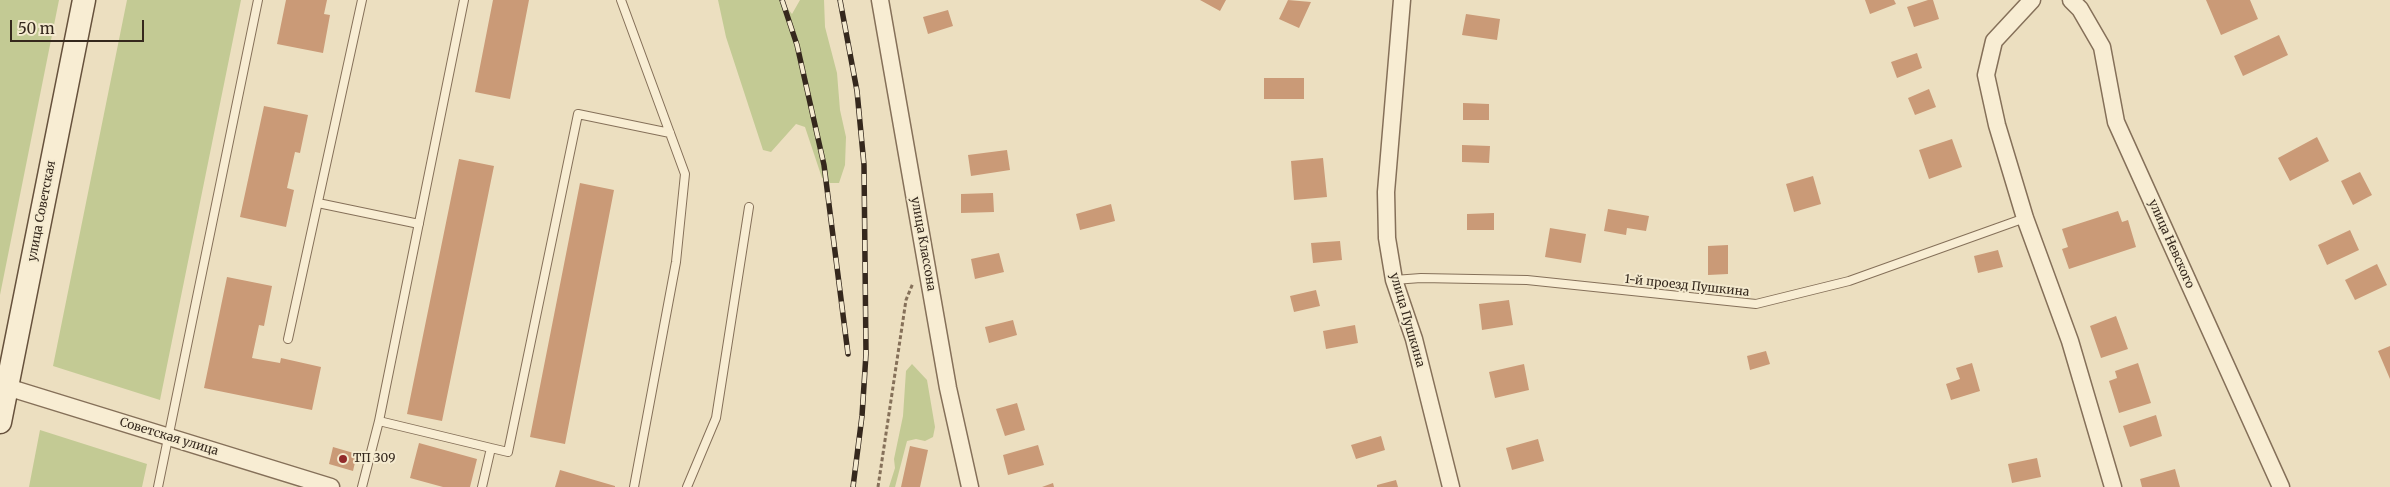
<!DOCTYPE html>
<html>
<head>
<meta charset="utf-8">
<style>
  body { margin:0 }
  #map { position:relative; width:2390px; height:487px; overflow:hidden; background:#ecdfc0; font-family:Merriweather,serif }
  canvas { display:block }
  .scale { position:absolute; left:10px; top:20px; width:134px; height:22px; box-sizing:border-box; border:2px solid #35281d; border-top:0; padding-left:6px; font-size:15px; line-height:18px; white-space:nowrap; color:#35281d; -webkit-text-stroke:4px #f4eacf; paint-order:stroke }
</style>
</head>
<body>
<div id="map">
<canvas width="2390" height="487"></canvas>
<div class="scale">50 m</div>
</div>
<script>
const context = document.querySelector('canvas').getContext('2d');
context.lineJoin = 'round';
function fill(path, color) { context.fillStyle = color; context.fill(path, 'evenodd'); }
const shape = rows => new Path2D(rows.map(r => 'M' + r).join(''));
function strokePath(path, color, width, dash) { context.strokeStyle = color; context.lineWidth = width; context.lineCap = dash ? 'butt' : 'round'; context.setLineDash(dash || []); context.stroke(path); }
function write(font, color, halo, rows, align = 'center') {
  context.font = font + ' Merriweather,serif'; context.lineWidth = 4; context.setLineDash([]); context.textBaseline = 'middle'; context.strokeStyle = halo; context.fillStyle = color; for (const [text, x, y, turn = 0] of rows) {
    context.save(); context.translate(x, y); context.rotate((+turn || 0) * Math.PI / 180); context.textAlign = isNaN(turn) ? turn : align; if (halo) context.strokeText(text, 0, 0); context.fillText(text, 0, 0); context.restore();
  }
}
fill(shape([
  [0,0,59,0,0,295],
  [127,0,241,0,160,400,53,366],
  [718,0,781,0,792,14,800,0,824,0,825,27,837,73,840,110,846,137,845,165,839,183,830,183,822,178,805,127,796,124,771,152,763,150,726,37],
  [912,364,927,380,935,427,933,437,925,441,916,439,907,441,895,487,889,487,895,468,894,459,903,416,906,371],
  [40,430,147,464,142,487,29,487]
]), '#c3ca94');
fill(shape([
  [286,0,327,0,324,14,330,15,323,53,277,44],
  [493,0,529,0,510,99,475,92],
  [1200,0,1226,0,1220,11],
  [1288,0,1311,2,1299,28,1279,19],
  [1865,0,1894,0,1896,4,1870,14],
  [1928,0,1933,0,1939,19,1914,27,1907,7],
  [2206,0,2250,0,2258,19,2221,35],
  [948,10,953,26,928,34,923,17],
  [1466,14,1500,19,1497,40,1462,35],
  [2279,35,2288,55,2243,76,2234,56],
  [1917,53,1922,68,1897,78,1891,62],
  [1264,78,1304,78,1304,99,1264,99],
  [1929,89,1936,107,1915,115,1908,98],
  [1463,103,1489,104,1489,120,1463,120],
  [264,106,308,115,300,153,295,152,287,188,294,190,286,227,240,217],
  [2317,137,2329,161,2290,181,2278,158],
  [1952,139,1962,167,1929,179,1919,150],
  [1462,145,1490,146,1489,163,1462,162],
  [1007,150,1010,170,971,176,968,155],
  [1323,158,1327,197,1294,200,1291,161],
  [459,159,494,166,442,421,407,414],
  [2360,172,2372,195,2353,205,2341,181],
  [1813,176,1821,204,1794,212,1786,184],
  [580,183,614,190,565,444,530,437],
  [993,193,994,212,961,213,961,194],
  [1111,204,1115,221,1080,230,1076,214],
  [1608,209,1649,216,1646,231,1627,228,1626,235,1604,231],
  [2118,211,2122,222,2128,220,2136,247,2069,269,2062,249,2068,247,2062,229],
  [1494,213,1494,230,1467,230,1467,214],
  [1550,228,1586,234,1581,263,1545,257],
  [2350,230,2359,250,2327,265,2318,245],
  [1340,241,1342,260,1313,263,1311,243],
  [1728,245,1728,274,1708,275,1708,246],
  [1998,250,2003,267,1978,273,1974,256],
  [999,253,1004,272,975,279,971,259],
  [2377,264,2387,285,2355,300,2345,280],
  [227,277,272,286,264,326,259,325,252,358,280,363,281,358,321,367,312,410,204,388],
  [1316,290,1320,306,1294,312,1290,296],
  [1509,300,1513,325,1482,330,1479,304],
  [2116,316,2128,349,2101,358,2090,326],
  [1013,320,1017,335,989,343,985,327],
  [1355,325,1358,343,1326,349,1323,331],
  [2390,346,2390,379,2378,351],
  [1766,351,1770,364,1750,370,1747,356],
  [1972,363,1980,391,1951,400,1946,384,1960,379,1956,368],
  [2138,363,2151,403,2119,413,2109,381,2117,378,2115,371],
  [1524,364,1529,390,1495,398,1489,372],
  [1017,403,1025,430,1005,436,996,409],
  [2156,415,2162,436,2130,447,2123,426],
  [1381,436,1385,450,1356,459,1351,445],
  [1538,439,1544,461,1512,470,1506,448],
  [419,443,477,459,470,487,443,487,410,478],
  [1038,445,1044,465,1008,475,1003,455],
  [910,446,928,450,920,487,901,487],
  [333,447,357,454,353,471,329,464],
  [2037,458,2041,477,2012,483,2008,464],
  [2175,469,2180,487,2142,487,2140,479],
  [560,470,615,486,615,487,555,487],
  [1396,480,1398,487,1377,487,1377,485],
  [1053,483,1054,487,1042,487]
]), '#ca9a77');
const lane = shape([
  [621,0,685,174,676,262,634,487],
  [318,203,419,224],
  [1394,280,1421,278,1527,280,1756,304,1849,281,2025,218],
  [288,339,362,0],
  [379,421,491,448,482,487],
  [491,448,508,452,578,114,670,133],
  [158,487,258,0],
  [362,487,379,421,464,0],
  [687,487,716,418,749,207]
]);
const street = shape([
  [880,0,948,388,970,487],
  [1402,0,1386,192,1387,238,1394,280,1414,339,1451,487],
  [2032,0,1994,41,1986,75,1997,125,2025,218,2070,341,2113,487],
  [2071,0,2080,9,2102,47,2116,122,2281,487],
  [7,387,331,487]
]);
const secondary = shape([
  [0,422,84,0]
]);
strokePath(lane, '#857059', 10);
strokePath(street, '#857059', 19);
strokePath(secondary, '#66513c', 25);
strokePath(shape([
  [878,487,906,300,913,283]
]), '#857059', 3, [4, 2.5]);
strokePath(lane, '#f8edd3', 8);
strokePath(street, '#f8edd3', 16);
strokePath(secondary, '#f8edd3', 22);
const rail = shape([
  [782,0,797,45,824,165,848,354],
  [840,0,857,91,864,165,866,354,862,416,853,487]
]);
strokePath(rail, '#35281d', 5.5);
strokePath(rail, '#f4eacf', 4, [11]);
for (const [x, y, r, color] of [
  [343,459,5,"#922a2a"]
]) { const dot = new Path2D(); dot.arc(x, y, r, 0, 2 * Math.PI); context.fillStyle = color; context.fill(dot); strokePath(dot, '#f4eacf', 2); }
write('12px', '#35281d', '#f4eacf', [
  ["улица Советская",42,211,-79],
  ["улица Классона",923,244,80],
  ["улица Невского",2171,244,66],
  ["1-й проезд Пушкина",1687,286,6],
  ["улица Пушкина",1407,320,74],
  ["Советская улица",169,437,17]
]);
write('12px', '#35281d', '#f4eacf', [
  ["ТП 309",353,459]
], 'left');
</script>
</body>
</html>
